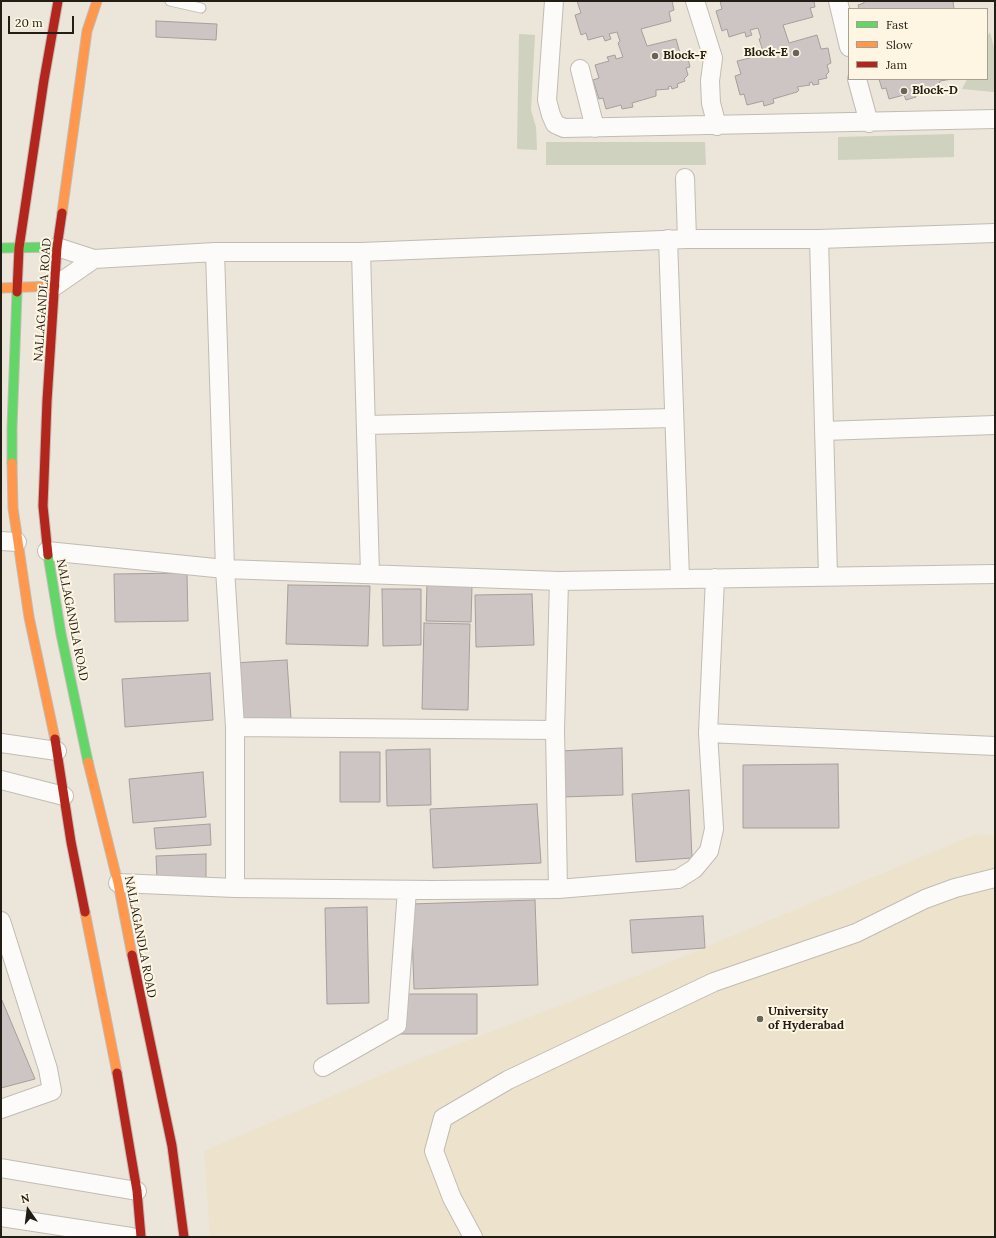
<!DOCTYPE html>
<html>
<head>
<meta charset="utf-8">
<style>
  body { margin:0 }
  #map { position:relative; width:996px; height:1238px; overflow:hidden; background:#ebe5da; font-family:Lora,serif }
  canvas { display:block }
  .frame { position:absolute; inset:0; border:2px solid #221e16; pointer-events:none }
  .legend { position:absolute; left:848px; top:8px; width:140px; height:72px; box-sizing:border-box; background:#fef6e3; border:1px solid #a6a091; margin:0; padding:5px 7px; list-style:none; font-size:12px; color:#221e16 }
  .legend li { display:flex; align-items:center; gap:8px; height:20px }
  .legend b { width:20px; border:1px solid #a6a091 }
  .north { position:absolute; left:8px; top:1190px; width:40px; height:40px; -webkit-text-stroke:3px #fef6e3; paint-order:stroke; rotate:346deg; font-size:11px; font-weight:700; line-height:16px; text-align:center; color:#221e16 }
  .north::after { content:''; display:block; margin:auto; width:14px; height:18px; background:#221e16; clip-path:polygon(50% 0,100% 100%,50% 72%,0 100%) }
  .scale { position:absolute; left:8px; top:16px; width:66px; height:18px; box-sizing:border-box; border:2px solid #221e16; border-top:0; padding-left:5px; font-size:12px; line-height:14px; white-space:nowrap; color:#221e16; -webkit-text-stroke:3px #fef6e3; paint-order:stroke }
</style>
</head>
<body>
<div id="map">
<canvas width="996" height="1238"></canvas>
<div class="frame"></div>
<ul class="legend">
<li><b style="height:5px;background:#63d668"></b>Fast</li>
<li><b style="height:5px;background:#ff974d"></b>Slow</li>
<li><b style="height:5px;background:#b3261e"></b>Jam</li>
</ul>
<div class="north">N</div>
<div class="scale">20 m</div>
</div>
<script>
const context = document.querySelector('canvas').getContext('2d');
context.lineJoin = 'round';
function fill(path, color) { context.fillStyle = color; context.fill(path, 'evenodd'); }
const shape = rows => new Path2D(rows.map(r => 'M' + r).join(''));
function strokePath(path, color, width, dash) { context.strokeStyle = color; context.lineWidth = width; context.lineCap = dash ? 'butt' : 'round'; context.setLineDash(dash || []); context.stroke(path); }
function write(font, color, halo, rows, align = 'center') {
  context.font = font + ' Lora,serif'; context.lineWidth = 4; context.setLineDash([]); context.textBaseline = 'middle'; context.strokeStyle = halo; context.fillStyle = color; for (const [text, x, y, turn = 0] of rows) {
    context.save(); context.translate(x, y); context.rotate((+turn || 0) * Math.PI / 180); context.textAlign = isNaN(turn) ? turn : align; if (halo) context.strokeText(text, 0, 0); context.fillText(text, 0, 0); context.restore();
  }
}
fill(shape([
  [976,834,995,836,995,1237,210,1237,204,1151,414,1061,634,977]
]), '#ede3cd');
fill(shape([
  [990,32,995,51,994,109,994,92,962,89,967,79,987,79,987,37],
  [519,34,535,35,531,110,536,127,537,150,517,149],
  [954,134,954,157,838,160,838,137],
  [546,142,705,142,706,165,546,165]
]), '#ced2be');
const building = shape([
  [577,1,672,1,674,10,669,12,671,21,641,29,647,46,676,39,680,53,686,51,690,67,686,68,688,75,684,79,685,81,677,84,678,87,672,89,671,86,668,87,669,89,656,90,656,96,632,103,633,107,622,109,621,105,606,109,603,98,599,99,593,80,599,78,595,65,609,61,607,57,615,55,616,59,623,57,618,43,620,41,617,32,609,34,611,39,605,41,603,36,588,40,586,33,581,35,575,15,581,13,577,1],
  [720,1,814,1,815,7,810,8,813,17,783,25,789,43,817,35,821,49,828,48,831,63,827,65,829,72,826,75,827,78,818,80,819,84,813,85,812,82,809,83,810,85,797,87,799,90,797,92,773,99,774,103,764,106,763,101,747,105,744,94,740,95,735,76,741,74,737,61,750,58,749,53,756,51,758,55,764,54,759,39,761,38,758,28,750,30,752,35,746,37,745,32,729,37,727,29,722,31,716,11,722,9,720,1],
  [864,1,956,1,953,2,954,9,859,9,858,5,864,3,864,1],
  [156,21,217,24,216,40,156,37,156,21],
  [879,79,952,79,940,81,939,86,915,93,916,97,906,100,904,95,889,99,886,88,882,89,879,79],
  [187,573,188,621,115,622,114,574,187,573],
  [427,584,472,586,471,622,426,621,427,584],
  [288,585,370,586,368,646,286,644,288,585],
  [382,589,421,589,421,645,383,646,382,589],
  [532,594,534,645,476,647,475,595,532,594],
  [424,623,470,624,468,710,422,709,424,623],
  [287,660,291,719,236,723,232,663,287,660],
  [210,673,213,720,125,727,122,679,210,673],
  [622,748,623,795,562,797,560,751,622,748],
  [430,749,431,805,387,806,386,750,430,749],
  [340,752,380,752,380,802,340,802,340,752],
  [838,764,839,828,743,828,743,765,838,764],
  [203,772,206,817,133,823,129,779,203,772],
  [689,790,692,858,636,862,632,794,689,790],
  [537,804,541,863,433,868,430,809,537,804],
  [210,824,211,845,156,849,154,828,210,824],
  [206,854,206,878,157,879,156,856,206,854],
  [535,900,538,985,414,989,411,904,535,900],
  [367,907,369,1003,327,1004,325,908,367,907],
  [703,916,705,948,632,953,630,920,703,916],
  [399,994,477,994,477,1034,400,1034,399,994],
  [1,998,35,1079,1,1088,1,998]
]);
fill(building, '#cdc4c4');
strokePath(building, '#a59f9c', 1);
const lane = shape([
  [170,1,201,8]
]);
const street = shape([
  [554,1,547,100,551,115,555,124,564,128,995,119],
  [695,1,713,58,710,81,711,103,717,126],
  [838,1,849,47],
  [580,69,595,128],
  [857,79,869,123],
  [685,178,687,239],
  [668,239,680,578],
  [819,239,828,576],
  [57,247,94,259,215,252,361,252,687,239,819,239,995,233],
  [215,252,225,569,235,727,235,888],
  [361,252,370,574],
  [55,286,94,259],
  [366,425,674,418],
  [824,431,995,425],
  [1,541,17,542],
  [47,551,225,569,559,581,995,574],
  [235,727,555,730],
  [708,733,995,746],
  [1,743,57,751],
  [1,780,64,796],
  [118,883,235,888,433,890,558,889,678,879,694,869,709,851,714,829,708,733,715,578],
  [558,889,555,730,559,581],
  [1,921,48,1069,52,1091,1,1109],
  [323,1067,397,1025,407,890],
  [1,1168,137,1191],
  [1,1217,131,1237],
  [473,1237,452,1198,434,1151,443,1118,508,1080,714,982,856,933,925,899,955,888,995,878]
]);
const fast = shape([
  [1,248,57,247],
  [12,463,12,428,17,292],
  [48,555,61,634,88,762]
]);
const slow = shape([
  [62,213,87,31,97,1],
  [1,288,55,286],
  [12,463,13,508,29,617,55,739],
  [88,762,118,883,132,955],
  [85,912,117,1073]
]);
const jam = shape([
  [17,292,19,248,44,80,58,1],
  [48,555,43,506,47,401,57,247,62,213],
  [55,739,71,842,85,912],
  [132,955,172,1146,184,1237],
  [117,1073,137,1191,141,1237]
]);
strokePath(lane, '#c1bcb3', 11);
strokePath(street, '#c1bcb3', 20);
strokePath(fast, '#c1bcb3', 11);
strokePath(slow, '#c1bcb3', 11);
strokePath(jam, '#c1bcb3', 11);
strokePath(lane, '#fcfbf9', 9);
strokePath(street, '#fcfbf9', 18);
strokePath(fast, '#63d668', 9);
strokePath(slow, '#ff974d', 9);
strokePath(jam, '#b3261e', 9);
for (const [x, y, r, color] of [
  [796,53,4,"#68645b"],
  [655,56,4,"#68645b"],
  [904,91,4,"#68645b"],
  [760,1019,4,"#68645b"]
]) { const dot = new Path2D(); dot.arc(x, y, r, 0, 2 * Math.PI); context.fillStyle = color; context.fill(dot); strokePath(dot, '#fef6e3', 1.5); }
write('bold 12px', '#221e16', '#fef6e3', [
  ["Block-E",788,53,"right"],
  ["Block-F",663,56],
  ["Block-D",912,91],
  ["University",768,1012],
  ["of Hyderabad",768,1026]
], 'left');
write('12px', '#221e16', '#fef6e3', [
  ["NALLAGANDLA ROAD",43,300,-86],
  ["NALLAGANDLA ROAD",72,620,79],
  ["NALLAGANDLA ROAD",140,937,79]
]);
</script>
</body>
</html>
